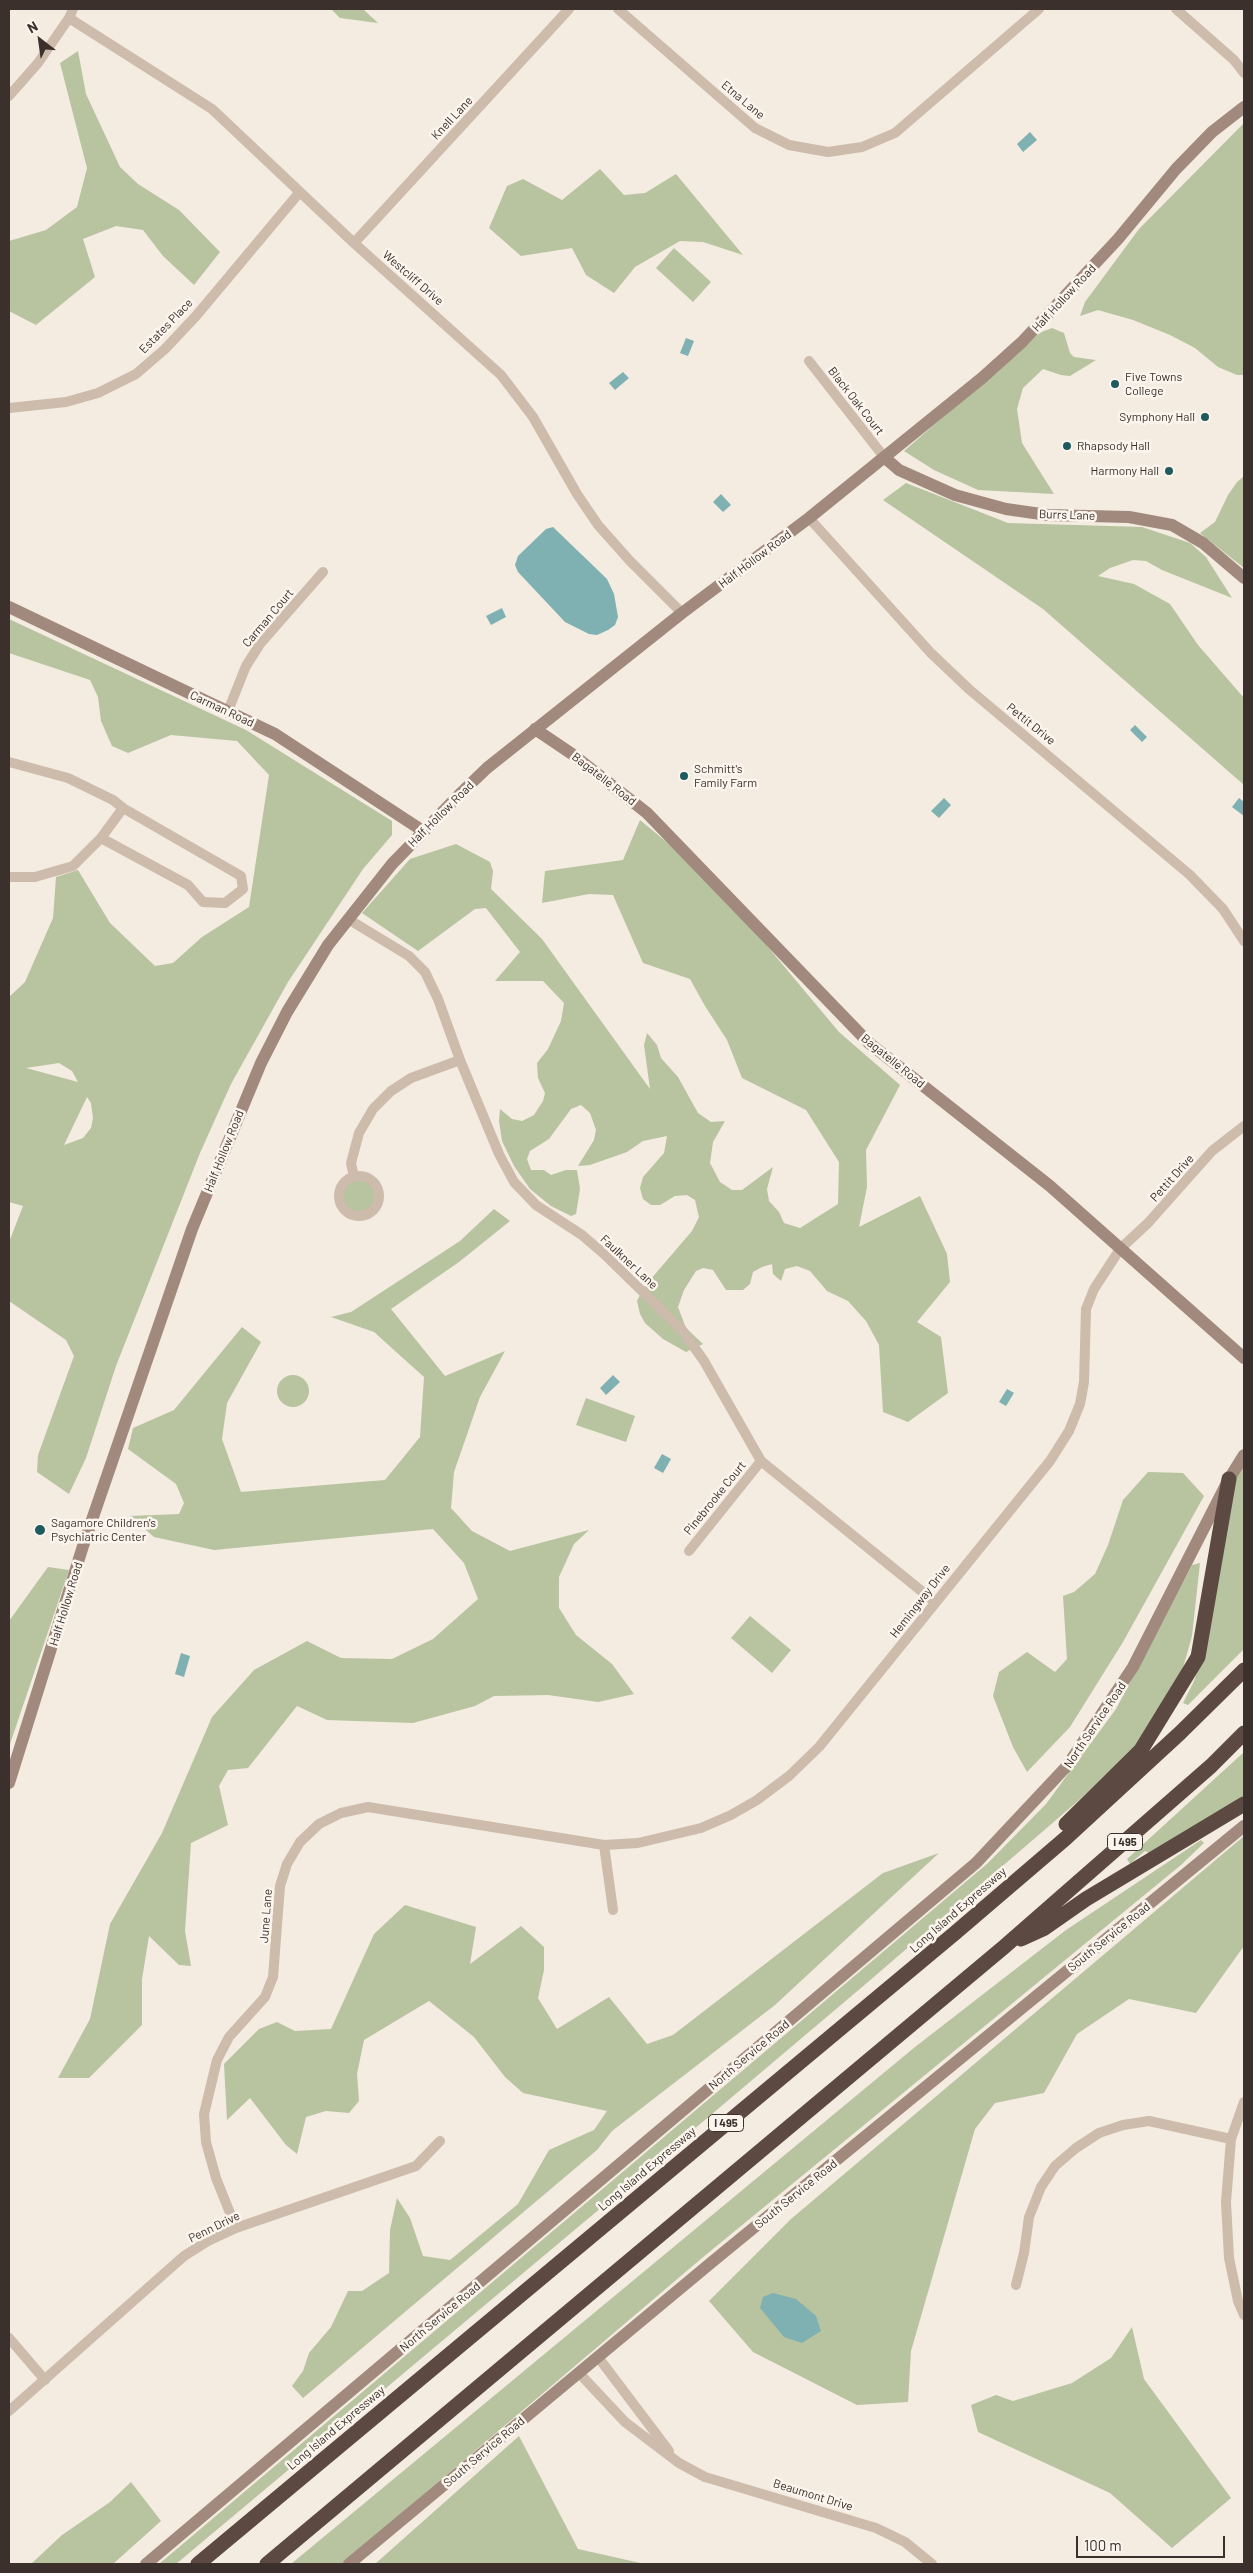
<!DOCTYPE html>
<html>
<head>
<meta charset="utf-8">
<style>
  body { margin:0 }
  #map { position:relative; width:1253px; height:2573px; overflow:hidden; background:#f4ebe1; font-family:Barlow,sans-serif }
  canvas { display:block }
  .frame { position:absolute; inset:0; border:10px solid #3b302b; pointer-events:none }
  .north { position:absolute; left:15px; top:15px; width:50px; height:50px; -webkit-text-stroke:4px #fbf5ee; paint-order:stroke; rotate:330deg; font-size:14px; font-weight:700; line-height:20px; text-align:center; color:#3b302b }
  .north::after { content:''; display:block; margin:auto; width:18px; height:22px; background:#3b302b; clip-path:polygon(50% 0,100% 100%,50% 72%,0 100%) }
  .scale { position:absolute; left:1076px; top:2536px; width:149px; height:22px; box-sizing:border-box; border:2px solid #3b302b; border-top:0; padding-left:6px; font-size:15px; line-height:18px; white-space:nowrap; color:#3b302b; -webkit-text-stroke:4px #fbf5ee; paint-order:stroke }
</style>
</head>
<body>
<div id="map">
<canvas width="1253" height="2573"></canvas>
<div class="frame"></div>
<div class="north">N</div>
<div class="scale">100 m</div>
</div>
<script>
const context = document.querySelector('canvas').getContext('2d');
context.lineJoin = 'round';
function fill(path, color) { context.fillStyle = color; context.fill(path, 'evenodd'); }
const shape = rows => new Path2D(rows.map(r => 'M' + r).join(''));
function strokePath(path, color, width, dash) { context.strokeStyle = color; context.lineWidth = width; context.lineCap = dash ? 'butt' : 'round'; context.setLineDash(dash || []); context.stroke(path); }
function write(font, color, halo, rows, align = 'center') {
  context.font = font + ' Barlow,sans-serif'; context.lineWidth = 5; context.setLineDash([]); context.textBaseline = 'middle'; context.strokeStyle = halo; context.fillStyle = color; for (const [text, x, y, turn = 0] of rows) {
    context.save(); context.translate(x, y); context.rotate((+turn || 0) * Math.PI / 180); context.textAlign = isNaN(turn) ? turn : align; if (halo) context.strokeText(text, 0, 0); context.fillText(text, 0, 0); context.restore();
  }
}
fill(shape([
  [331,9,363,9,378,23,340,18],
  [78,51,86,94,120,167,138,184,179,210,220,252,194,285,163,256,143,230,116,226,83,239,95,277,36,325,9,311,9,241,46,230,77,207,87,168,60,63],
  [1244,123,1244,375,1237,375,1218,367,1195,348,1170,335,1133,320,1098,310,1080,316,1085,302,1139,229],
  [600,169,624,195,645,193,676,174,743,255,703,242,680,241,635,267,614,293,586,275,572,248,521,256,489,228,507,186,523,179,562,200],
  [674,248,711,282,693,302,656,268],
  [1052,328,1064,333,1070,353,1074,357,1096,360,1070,376,1061,375,1043,369,1023,388,1017,409,1022,443,1054,494,978,490,934,470,904,451,1039,333],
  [1244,476,1244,568,1200,533,1215,522,1228,495,1237,482],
  [906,483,1008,523,1142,527,1190,543,1206,557,1232,598,1162,570,1146,561,1133,560,1110,568,1098,576,1134,584,1170,604,1198,645,1244,698,1244,785,1043,609,883,500],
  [9,619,246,730,392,821,392,835,363,869,288,982,231,1084,200,1153,116,1366,86,1458,69,1494,37,1472,38,1455,74,1356,66,1340,9,1301,9,1242,23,1206,9,1202,9,997,25,982,53,918,56,877,78,870,110,923,155,966,173,963,202,937,249,907,269,775,237,741,171,735,128,753,112,746,101,721,98,697,90,680,9,653],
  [59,1063,72,1071,78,1082,26,1068],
  [87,1097,91,1103,93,1118,91,1128,83,1138,64,1145],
  [640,820,711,879,839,1032,900,1085,866,1150,867,1187,859,1227,920,1196,947,1254,950,1282,917,1322,941,1337,948,1393,908,1422,883,1412,879,1345,866,1321,848,1301,827,1291,810,1271,797,1266,785,1269,781,1281,773,1274,772,1264,762,1267,753,1272,750,1284,743,1290,726,1290,713,1270,703,1268,696,1271,684,1290,678,1307,686,1328,703,1344,686,1352,663,1339,645,1323,640,1314,637,1301,644,1287,692,1231,699,1217,695,1200,687,1195,675,1196,660,1205,651,1205,643,1199,640,1188,643,1177,664,1153,667,1136,643,1141,627,1152,590,1165,578,1166,594,1140,596,1130,590,1113,581,1105,571,1109,549,1139,530,1151,527,1159,531,1170,544,1170,551,1175,566,1170,577,1170,580,1189,576,1214,571,1216,551,1206,530,1189,514,1166,502,1141,499,1121,500,1109,512,1119,522,1121,534,1115,543,1101,545,1093,538,1078,537,1063,548,1049,561,1021,564,1003,543,981,495,981,520,952,486,908,475,909,418,951,362,913,410,859,456,844,490,862,493,871,491,889,542,939,650,1089,644,1045,647,1033,657,1045,661,1058,678,1077,698,1113,711,1122,725,1121,713,1142,710,1163,720,1182,732,1190,742,1190,773,1167,767,1189,769,1201,779,1212,784,1223,800,1228,838,1204,839,1162,806,1110,742,1078,727,1040,705,1006,690,979,643,963,613,895,589,894,542,903,545,871,623,860],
  '340 1196a18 18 0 1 1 36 0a18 18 0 1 1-36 0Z',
  [494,1209,510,1221,459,1262,391,1309,445,1376,505,1351,480,1397,454,1472,451,1508,472,1531,510,1551,589,1530,574,1544,559,1577,559,1608,576,1635,612,1664,634,1694,598,1702,548,1695,494,1696,475,1706,413,1723,327,1720,297,1706,248,1768,228,1770,219,1786,228,1825,191,1843,185,1931,191,1966,179,1965,149,1936,142,1979,142,2025,89,2078,58,2078,90,2019,110,1924,162,1833,212,1717,254,1670,307,1641,341,1658,392,1659,433,1639,478,1599,464,1563,433,1529,214,1550,154,1537,130,1516,179,1514,184,1503,176,1484,128,1449,133,1428,174,1410,242,1327,261,1342,227,1403,222,1439,241,1492,385,1480,420,1437,424,1377,374,1332,331,1317,351,1312,460,1241],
  '277 1391a16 16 0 1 1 32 0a16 16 0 1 1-32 0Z',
  [586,1398,635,1416,626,1442,576,1425],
  [1244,1465,1244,1649,1188,1705,1183,1703,1194,1681,1206,1645,1230,1489],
  [1148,1472,1183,1473,1204,1496,1123,1642,1070,1727,1027,1772,1013,1747,993,1696,999,1672,1027,1652,1055,1672,1067,1659,1063,1596,1074,1592,1095,1574,1108,1545,1123,1500],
  [1200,1563,1192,1636,1181,1675,1139,1743,1078,1801,868,1982,602,2207,176,2564,159,2564,988,1863,1046,1804,1116,1709,1192,1565],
  [48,1567,69,1570,9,1747,9,1621],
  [750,1616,791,1650,772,1673,731,1638],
  [1244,1752,1244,1796,1153,1855,1145,1851,1130,1864,1127,1859],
  [1244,1836,1244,1946,1196,2013,1129,1999,1077,2034,1044,2093,995,2103,975,2129,911,2351,908,2402,857,2405,753,2352,709,2301,791,2219],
  [1201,1840,1204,1843,1181,1865,702,2258,342,2564,291,2564,915,2047,1066,1930],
  [939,1853,775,2005,612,2131,597,2150,303,2398,292,2386,303,2371,309,2353,331,2327,348,2291,362,2291,389,2273,390,2230,397,2198,410,2218,423,2256,450,2260,518,2204,549,2150,594,2130,607,2111,523,2093,505,2077,474,2037,429,2001,364,2040,357,2074,359,2101,349,2113,326,2111,306,2117,297,2154,286,2145,250,2098,227,2120,224,2064,259,2029,277,2022,295,2031,331,2029,374,1934,405,1905,476,1927,470,1964,521,1926,544,1947,544,1970,538,1998,557,2029,609,1997,647,2044,673,2035,883,1873],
  [1132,2327,1144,2379,1231,2498,1172,2548,1110,2493,978,2432,971,2405,996,2395,1013,2401,1072,2383,1111,2358],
  [519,2436,578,2549,645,2564,375,2564],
  [131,2482,161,2521,113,2564,31,2564,62,2535,110,2502]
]), '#b8c4a0');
fill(shape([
  [1030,132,1037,140,1023,152,1017,144],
  [686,338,694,341,688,356,680,353],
  [623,372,629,378,615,390,609,383],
  [721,494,731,505,723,512,713,502],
  [553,527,607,579,614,594,618,617,615,625,608,630,597,635,589,634,565,622,518,572,515,565,518,556,546,529],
  [502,608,506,617,491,625,486,616],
  [1135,725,1147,737,1142,742,1130,730],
  [944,798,951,805,939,818,931,811],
  [1239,798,1244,802,1244,816,1232,807],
  [613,1375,620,1382,606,1395,600,1388],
  [1007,1389,1014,1393,1006,1406,999,1402],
  [662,1454,671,1459,663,1473,654,1468],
  [181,1653,190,1656,184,1677,175,1674],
  [773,2293,796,2299,816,2316,821,2331,802,2343,784,2337,760,2308,763,2297]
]), '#7fb0b2');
strokePath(shape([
  [618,9,755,128,789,145,828,152,862,147,895,133,1039,9],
  [1176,9,1234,60,1244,73],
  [69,18,212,109,354,243,501,375,533,417,577,494,598,525,630,561,682,613],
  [9,96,38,63,69,18,73,9],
  [354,243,569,9],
  [809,361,884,457],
  [9,408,66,402,98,393,136,374,165,349,196,316,299,193],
  [809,518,930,652,970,690,1190,875,1223,909,1244,941],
  [228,711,246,666,260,644,323,572],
  [9,762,68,778,113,800,123,808,241,876,243,889,225,903,203,902,188,885,101,838],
  [9,877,35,877,73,866,101,838,123,808],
  [348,919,409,956,425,972,438,999,460,1060,499,1154,514,1182,536,1205,582,1235,604,1254,682,1330,704,1361,761,1461,935,1602],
  '339 1196a20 20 0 1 1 40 0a20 20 0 1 1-40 0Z',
  [354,1177,351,1163,359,1133,373,1109,391,1091,411,1078,460,1060],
  [689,1551,761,1461],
  [604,1845,613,1910],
  [1244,2102,1231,2139,1226,2202,1229,2258,1238,2301,1244,2315],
  [236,2228,216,2178,206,2142,204,2114,217,2060,229,2037,265,1997,273,1977,280,1886,287,1864,300,1842,319,1824,341,1813,368,1807,604,1845,638,1843,701,1828,731,1815,757,1800,789,1776,819,1747,1050,1461,1069,1431,1080,1404,1084,1382,1086,1309,1094,1289,1120,1249,1148,1223,1212,1151,1244,1126],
  [1016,2285,1024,2253,1029,2217,1041,2187,1055,2166,1076,2148,1099,2133,1123,2125,1149,2121,1231,2139],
  [9,2338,45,2380],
  [598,2357,669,2451],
  [579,2373,625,2422,679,2463,705,2477,876,2528,905,2542,932,2564],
  [9,2411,184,2256,208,2241,236,2228,416,2166,440,2141]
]), '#cdbbac', 10);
strokePath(shape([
  [884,457,899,470,955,495,1006,509,1048,515,1129,517,1172,525,1203,543,1244,578],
  [9,607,275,734,423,831],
  [535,729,572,754,647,813,869,1043,1050,1186,1244,1358],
  [9,1783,83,1546,192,1229,261,1063,287,1012,328,945,392,864,461,793,487,768,682,613,809,518,982,378,1022,342,1118,239,1176,169,1212,132,1244,107],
  [146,2564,976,1863,1067,1766,1133,1667,1229,1479,1244,1455],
  [349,2564,712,2262,1244,1826]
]), '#a18a7d', 12);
strokePath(shape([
  [1066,1824,1141,1750,1198,1657,1229,1479],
  [1021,1939,1043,1929,1086,1899,1244,1804],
  [198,2564,955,1933,1066,1838,1180,1733,1244,1670],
  [267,2564,1004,1947,1211,1766,1244,1733]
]), '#5c4a42', 15);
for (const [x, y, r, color] of [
  [1115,384,5,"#1f5a5e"],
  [1205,417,5,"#1f5a5e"],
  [1067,446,5,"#1f5a5e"],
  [1169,471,5,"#1f5a5e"],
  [684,776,5,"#1f5a5e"],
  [40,1530,6,"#1f5a5e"]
]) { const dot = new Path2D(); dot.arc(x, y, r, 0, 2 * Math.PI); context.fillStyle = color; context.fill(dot); strokePath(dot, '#fbf5ee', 2); }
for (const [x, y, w] of [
  [1125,1842,35],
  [726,2123,35]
]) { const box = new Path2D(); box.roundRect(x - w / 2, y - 8.5, w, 17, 4); context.fillStyle = '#fbf5ee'; context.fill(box); strokePath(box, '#3b302b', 1); }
write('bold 11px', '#3b302b', null, [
  ["I 495",1125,1842],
  ["I 495",726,2123]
]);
write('12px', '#3b302b', '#fbf5ee', [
  ["Etna Lane",743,100,40],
  ["Knell Lane",452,118,-47],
  ["Westcliff Drive",413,278,41],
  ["Half Hollow Road",1064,298,-47],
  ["Estates Place",166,326,-46],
  ["Black Oak Court",856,401,52],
  ["Burrs Lane",1067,515,2],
  ["Half Hollow Road",755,559,-37],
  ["Carman Court",268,618,-50],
  ["Carman Road",222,709,25],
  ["Pettit Drive",1031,724,39],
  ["Bagatelle Road",604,779,38],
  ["Half Hollow Road",441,814,-45],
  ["Bagatelle Road",893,1061,39],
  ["Half Hollow Road",224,1151,-68],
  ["Pettit Drive",1172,1178,-48],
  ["Faulkner Lane",629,1262,43],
  ["Pinebrooke Court",715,1498,-51],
  ["Hemingway Drive",920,1601,-52],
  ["Half Hollow Road",66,1604,-73],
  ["North Service Road",1095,1725,-56],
  ["Long Island Expressway",958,1910,-41],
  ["June Lane",266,1916,-86],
  ["South Service Road",1109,1937,-39],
  ["North Service Road",749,2055,-40],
  ["Long Island Expressway",647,2169,-40],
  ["South Service Road",796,2194,-39],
  ["Penn Drive",214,2227,-26],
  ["North Service Road",440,2317,-40],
  ["Long Island Expressway",336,2428,-40],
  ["South Service Road",484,2452,-40],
  ["Beaumont Drive",813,2495,17]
]);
write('12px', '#3b302b', '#fbf5ee', [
  ["Five Towns",1125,377],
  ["College",1125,391],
  ["Symphony Hall",1195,417,"right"],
  ["Rhapsody Hall",1077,446],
  ["Harmony Hall",1159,471,"right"],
  ["Schmitt's",694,769],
  ["Family Farm",694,783],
  ["Sagamore Children's",51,1523],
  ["Psychiatric Center",51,1537]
], 'left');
</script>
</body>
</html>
